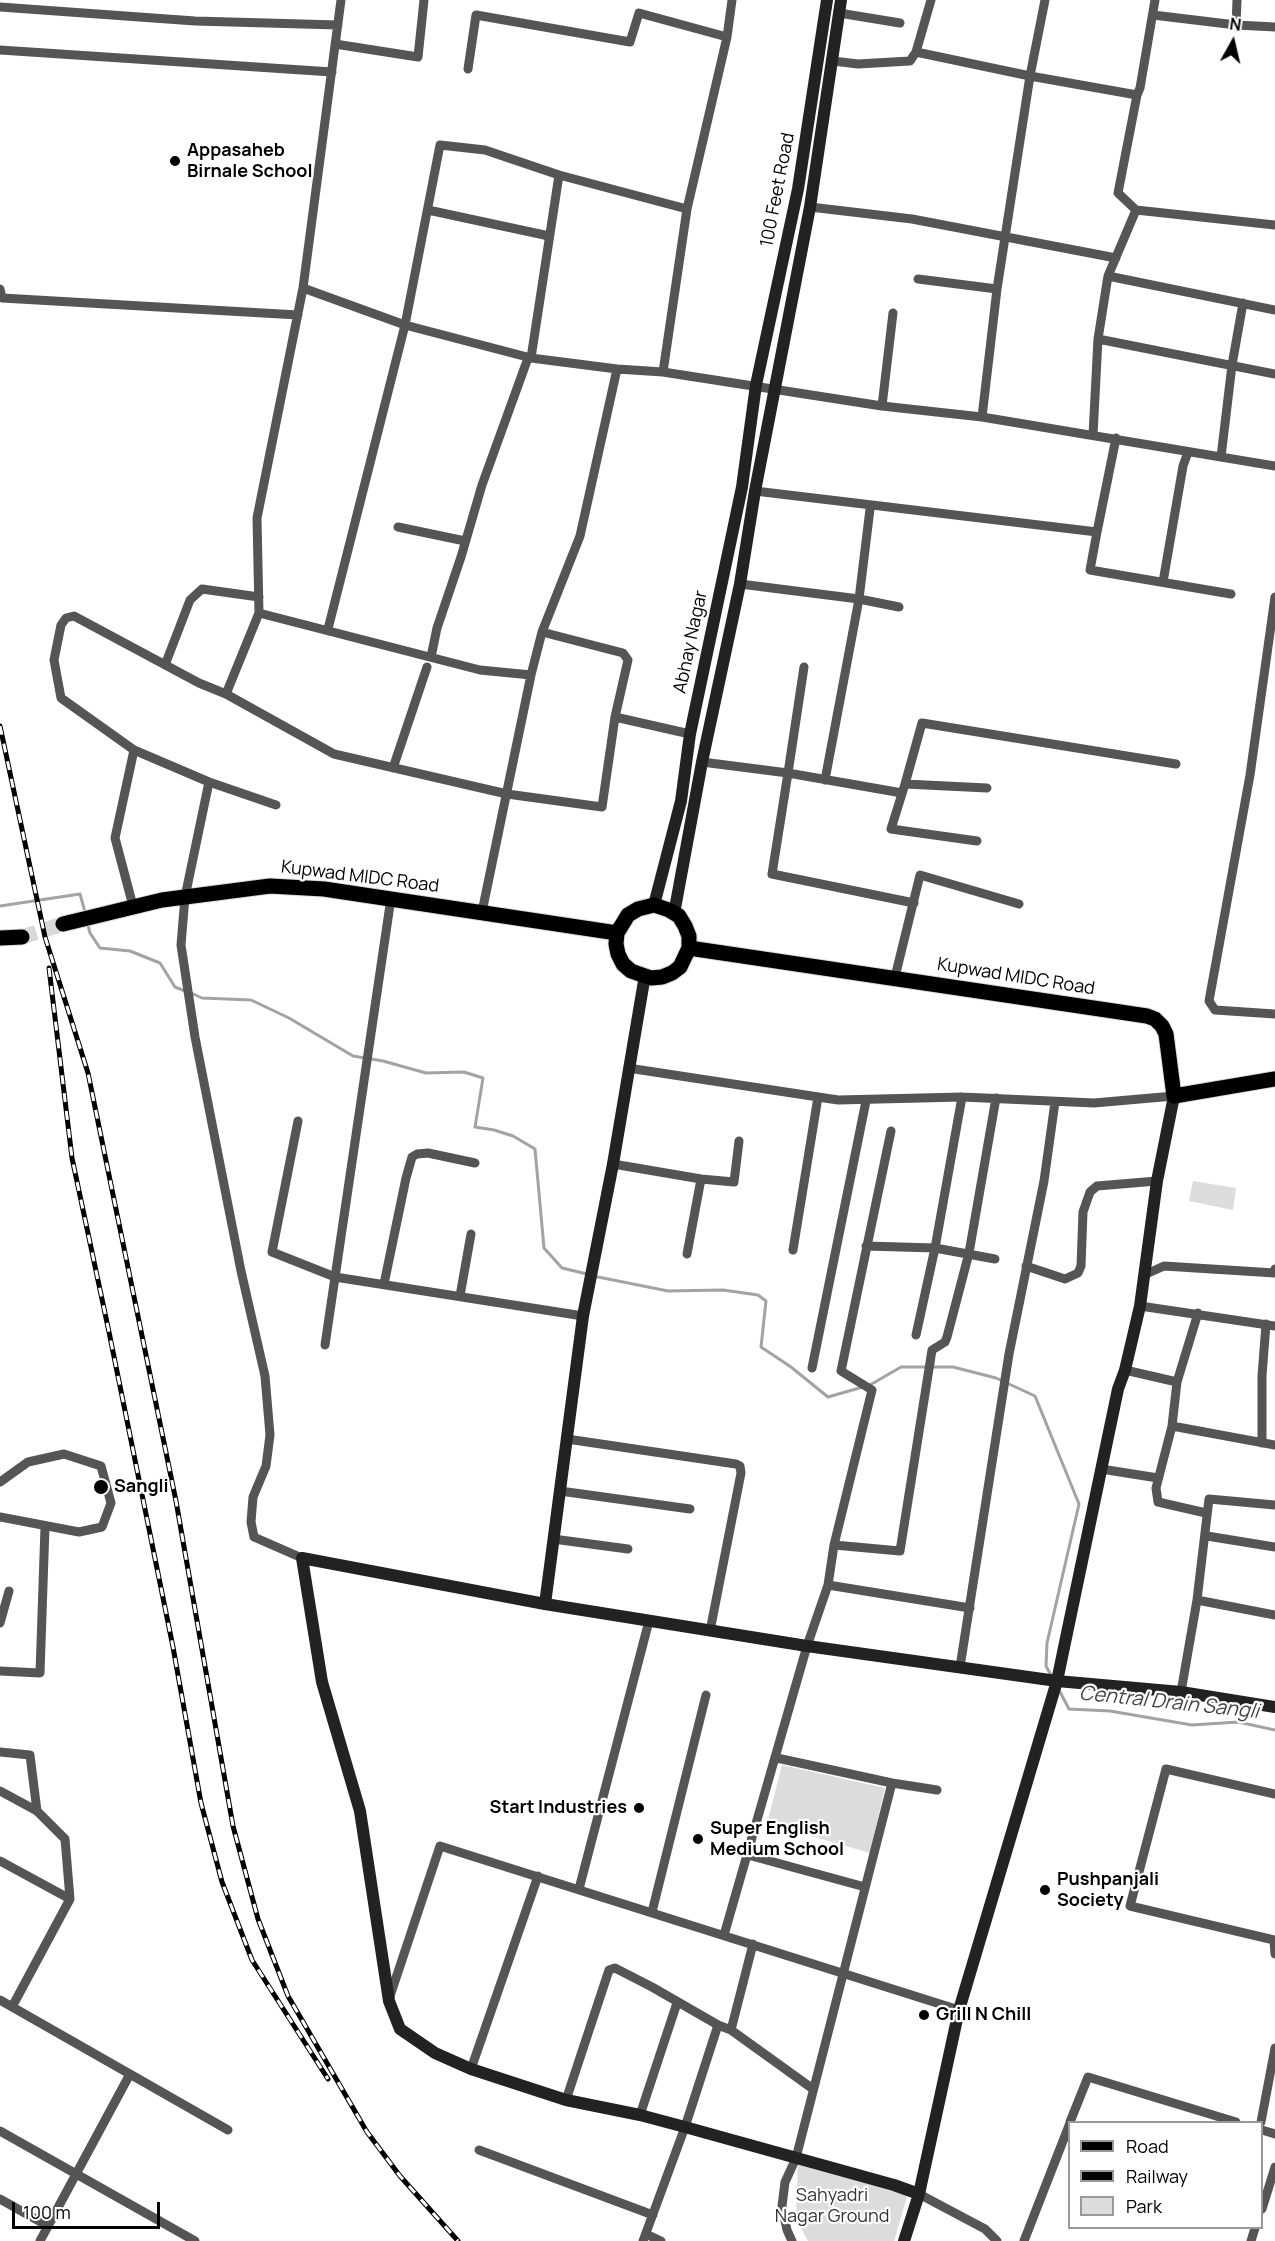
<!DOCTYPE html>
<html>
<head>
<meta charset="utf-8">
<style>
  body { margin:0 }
  #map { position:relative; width:1275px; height:2241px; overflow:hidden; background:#fff; font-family:Manrope,sans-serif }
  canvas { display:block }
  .legend { position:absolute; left:1068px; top:2121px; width:195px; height:108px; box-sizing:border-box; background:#fff; border:2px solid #999; margin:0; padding:8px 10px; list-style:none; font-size:18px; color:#000 }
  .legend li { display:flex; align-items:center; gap:12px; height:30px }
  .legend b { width:30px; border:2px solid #999 }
  .north { position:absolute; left:1203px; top:12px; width:60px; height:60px; -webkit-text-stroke:4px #fff; paint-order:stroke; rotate:8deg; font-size:16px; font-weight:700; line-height:24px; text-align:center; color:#000 }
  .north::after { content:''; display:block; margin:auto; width:21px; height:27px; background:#000; clip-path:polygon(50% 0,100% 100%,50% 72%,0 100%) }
  .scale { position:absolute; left:12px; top:2202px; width:148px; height:27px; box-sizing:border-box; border:3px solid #000; border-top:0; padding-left:8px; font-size:18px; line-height:21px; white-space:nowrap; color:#000; -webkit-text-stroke:4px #fff; paint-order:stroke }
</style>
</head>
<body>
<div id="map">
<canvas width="1275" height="2241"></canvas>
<ul class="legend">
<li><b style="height:8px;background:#000"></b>Road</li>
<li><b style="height:8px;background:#000"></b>Railway</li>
<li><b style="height:16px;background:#dcdcdc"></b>Park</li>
</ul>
<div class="north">N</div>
<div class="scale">100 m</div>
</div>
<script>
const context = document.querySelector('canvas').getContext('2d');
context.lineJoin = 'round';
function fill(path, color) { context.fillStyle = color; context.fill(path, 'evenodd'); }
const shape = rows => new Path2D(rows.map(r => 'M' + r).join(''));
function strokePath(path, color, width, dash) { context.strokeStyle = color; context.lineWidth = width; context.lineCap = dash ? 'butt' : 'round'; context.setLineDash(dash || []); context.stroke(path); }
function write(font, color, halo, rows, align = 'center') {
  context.font = font + ' Manrope,sans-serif'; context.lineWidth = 4.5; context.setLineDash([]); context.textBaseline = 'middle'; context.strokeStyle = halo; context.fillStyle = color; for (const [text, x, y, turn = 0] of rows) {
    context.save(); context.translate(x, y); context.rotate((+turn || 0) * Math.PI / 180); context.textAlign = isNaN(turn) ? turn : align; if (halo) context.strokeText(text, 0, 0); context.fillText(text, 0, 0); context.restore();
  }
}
fill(shape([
  [1193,1181,1236,1188,1233,1210,1189,1201],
  [782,1765,885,1788,870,1853,767,1823],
  [798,2162,894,2185,907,2197,894,2241,808,2241,796,2219]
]), '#dcdcdc');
strokePath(shape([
  [0,906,80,894,85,912],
  [87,922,90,933,100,948,130,951,160,963,175,987,185,991],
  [191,993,202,998,251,1000,289,1018,353,1056,383,1061,426,1073,464,1072,483,1078,475,1127,494,1130,513,1136,535,1149,544,1248,562,1268,587,1274],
  [593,1276,668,1291,723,1290,758,1295,766,1301,761,1347,791,1367,828,1397,863,1387],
  [870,1385,901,1367,953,1367,996,1378,1035,1396,1079,1504,1047,1643,1046,1666,1052,1677],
  [1058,1688,1069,1709,1110,1711,1192,1725,1238,1722,1275,1730]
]), '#a3a3a3', 3);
strokePath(shape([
  [22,937,63,924]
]), '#d9d9d9', 15, [15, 8]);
const primary = shape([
  [654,905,669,910,679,916,685,926,689,936,689,948,680,967,672,973,662,977,651,978,631,971,623,964,618,954,616,944,617,933,628,915,638,909,654,905],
  [63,924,162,900,270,886,324,889,617,933],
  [0,938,22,937],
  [689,948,1147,1016,1155,1019,1162,1026,1166,1034,1174,1096,1275,1079]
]);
strokePath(primary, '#dbdbdb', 17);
strokePath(shape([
  [0,7,195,21,338,25],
  [839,13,900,23],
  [1153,15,1236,25,1275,27],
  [1236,25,1237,0],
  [335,44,418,57,424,0],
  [0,50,332,72],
  [916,52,1030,76,1137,95],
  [833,61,858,64,910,61,916,52,931,0],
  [468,69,476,15,630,42,639,13,727,37],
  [810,207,912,219,1116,258],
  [687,209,727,37,732,0],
  [428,210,549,236],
  [1136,210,1118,193,1137,95,1140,88,1155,0],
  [1108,276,1136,210,1275,225],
  [918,279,997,289],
  [303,288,341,0],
  [0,289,2,298,298,315],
  [1098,339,1275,374],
  [531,358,559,175,687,209,663,372],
  [882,406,893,313],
  [982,417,997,289,1030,76,1045,0],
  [1093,435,1098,339,1108,276,1275,310],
  [1221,457,1232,365,1243,303],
  [755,491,1097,532,1090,570,1231,594],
  [398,527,465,541],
  [1097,532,1116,438],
  [1163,582,1183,466,1188,452],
  [740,584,859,599,870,509],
  [1275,597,1250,775,1209,1001,1215,1010,1275,1014],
  [259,613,480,670,531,675,542,632,580,536,617,369],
  [328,629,405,325,440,145,485,150,559,175],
  [431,657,437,628,461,557,482,485,528,358],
  [165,665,190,600,202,589,259,597],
  [226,694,259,613,257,518,303,288,405,325,531,358,617,369,663,372,882,406,982,417,1275,466],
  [615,717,690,734],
  [134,750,61,698,54,660,61,625,66,618,74,616,199,683,226,694,334,754,507,794,602,807,615,717,628,660,623,653,542,632],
  [702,762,788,773,804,667],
  [393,768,427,667],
  [825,780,859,599,899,607],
  [209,782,185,897,181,945,195,1037,241,1271,265,1376,270,1435,266,1466,253,1497,251,1522,254,1537,302,1558],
  [905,784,922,723,1176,764],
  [902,793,788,773,772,874,914,903],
  [977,841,891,829,905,784,987,788],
  [133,906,115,838,134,750,209,782,276,805],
  [482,912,531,675],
  [895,977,920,875,1019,904],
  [628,1068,838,1100,962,1097,1094,1103,1174,1096],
  [298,1121,272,1252,335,1277,583,1316],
  [613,1164,701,1179,687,1254],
  [701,1179,734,1182,739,1141],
  [866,1246,935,1248,995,1259],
  [793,1250,818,1097],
  [1026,1266,1065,1279,1078,1273,1081,1266,1083,1212,1090,1192,1097,1186,1157,1181],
  [1144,1275,1164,1266,1275,1273,1275,1269],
  [384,1284,406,1178,412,1157,417,1154,428,1153,475,1163],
  [460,1296,471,1234],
  [1140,1306,1275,1326],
  [916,1335,935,1248,962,1097],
  [325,1345,391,898],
  [812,1368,866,1101],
  [1125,1370,1177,1382,1172,1426],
  [1177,1382,1198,1313],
  [567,1439,736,1464,740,1466,741,1473,710,1631],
  [1262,1443,1262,1376,1266,1324],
  [1101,1469,1158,1478],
  [0,1482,28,1462,64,1454,101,1466,111,1503,102,1527,79,1532,0,1517],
  [560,1491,690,1509],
  [1206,1513,1158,1502,1156,1488,1172,1426,1275,1445],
  [1207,1536,1275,1547],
  [553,1539,628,1549],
  [834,1545,872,1390,841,1371,891,1131],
  [828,1585,834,1545,900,1551,932,1350,945,1342,947,1337,969,1253,996,1098],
  [1197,1600,1275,1615],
  [0,1623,9,1591],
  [960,1667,1009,1354,1044,1181,1055,1102],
  [0,1671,40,1673,45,1527],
  [1181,1692,1197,1600,1209,1499,1275,1505],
  [0,1752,30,1755,37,1811,65,1839,70,1899,0,1861],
  [777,1758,892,1783,796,2158,785,2182,782,2206,787,2230,792,2241],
  [892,1783,937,1790],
  [0,1791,37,1811],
  [1275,1794,1166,1769,1130,1906,1274,1940,1275,1954],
  [748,1855,865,1887],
  [579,1889,649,1621],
  [652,1912,706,1695],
  [724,1935,807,1646,828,1585,970,1608],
  [389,1999,440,1846,959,2010],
  [0,2000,228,2130],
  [12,2007,70,1899],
  [731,2030,813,2089],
  [471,2069,538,1876],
  [566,2100,609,1970,615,1968,652,1987,718,2025],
  [640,2115,677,2003],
  [1070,2122,1088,2077,1236,2122],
  [1261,2122,1275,2048],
  [1262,2130,1275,2134],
  [0,2131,195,2241],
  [479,2150,653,2215],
  [0,2199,48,2226],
  [917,2199,919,2194,985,2229,997,2241],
  [1262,2209,1275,2167],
  [646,2234,661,2241],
  [40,2241,130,2074],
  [643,2241,685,2127,718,2025,731,2030,753,1944],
  [1024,2241,1070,2123],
  [1251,2241,1255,2228]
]), '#555', 9);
strokePath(shape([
  [654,905,681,801,690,734,742,487,756,385,798,189,827,0],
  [674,914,702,762,740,584,755,491,810,207,841,0],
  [645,975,613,1164,583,1316,545,1604,302,1558,322,1682,360,1811,389,2001,400,2029,435,2053,471,2069,566,2100,640,2115,685,2127,894,2185,919,2194],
  [545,1604,807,1646,1057,1681,1181,1692,1275,1707],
  [904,2241,919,2194,959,2010,1057,1681,1118,1389,1125,1370,1140,1306,1157,1181,1174,1096]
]), '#222', 12);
strokePath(primary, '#000', 15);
const rail = shape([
  [0,726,45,937,88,1073,176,1501,233,1826,258,1919,288,1996,367,2132,400,2176,458,2241],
  [49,968,72,1158,109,1332,173,1647,201,1803,222,1882,252,1960,328,2079]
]);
strokePath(rail, '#000', 5);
strokePath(rail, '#fff', 3, [9]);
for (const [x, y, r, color] of [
  [175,161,6,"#000"],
  [101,1487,8,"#000"],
  [639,1808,6,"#000"],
  [698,1839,6,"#000"],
  [1045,1890,6,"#000"],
  [924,2015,6,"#000"]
]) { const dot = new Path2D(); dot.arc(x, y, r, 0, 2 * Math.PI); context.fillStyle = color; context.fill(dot); strokePath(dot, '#fff', 2); }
write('bold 18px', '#000', '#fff', [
  ["Appasaheb",187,151],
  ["Birnale School",187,172],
  ["Sangli",114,1487],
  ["Start Industries",627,1808,"right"],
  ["Super English",710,1829],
  ["Medium School",710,1850],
  ["Pushpanjali",1057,1880],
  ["Society",1057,1901],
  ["Grill N Chill",936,2015]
], 'left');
write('18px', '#000', '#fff', [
  ["100 Feet Road",778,190,-79],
  ["Abhay Nagar",691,642,-78],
  ["Kupwad MIDC Road",360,877,7],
  ["Kupwad MIDC Road",1016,977,9]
]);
write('18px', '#333', '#fff', [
  ["Sahyadri",832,2196],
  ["Nagar Ground",832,2217]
]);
write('italic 20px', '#444', '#fff', [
  ["Central Drain Sangli",1169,1703,6]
]);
</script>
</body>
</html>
